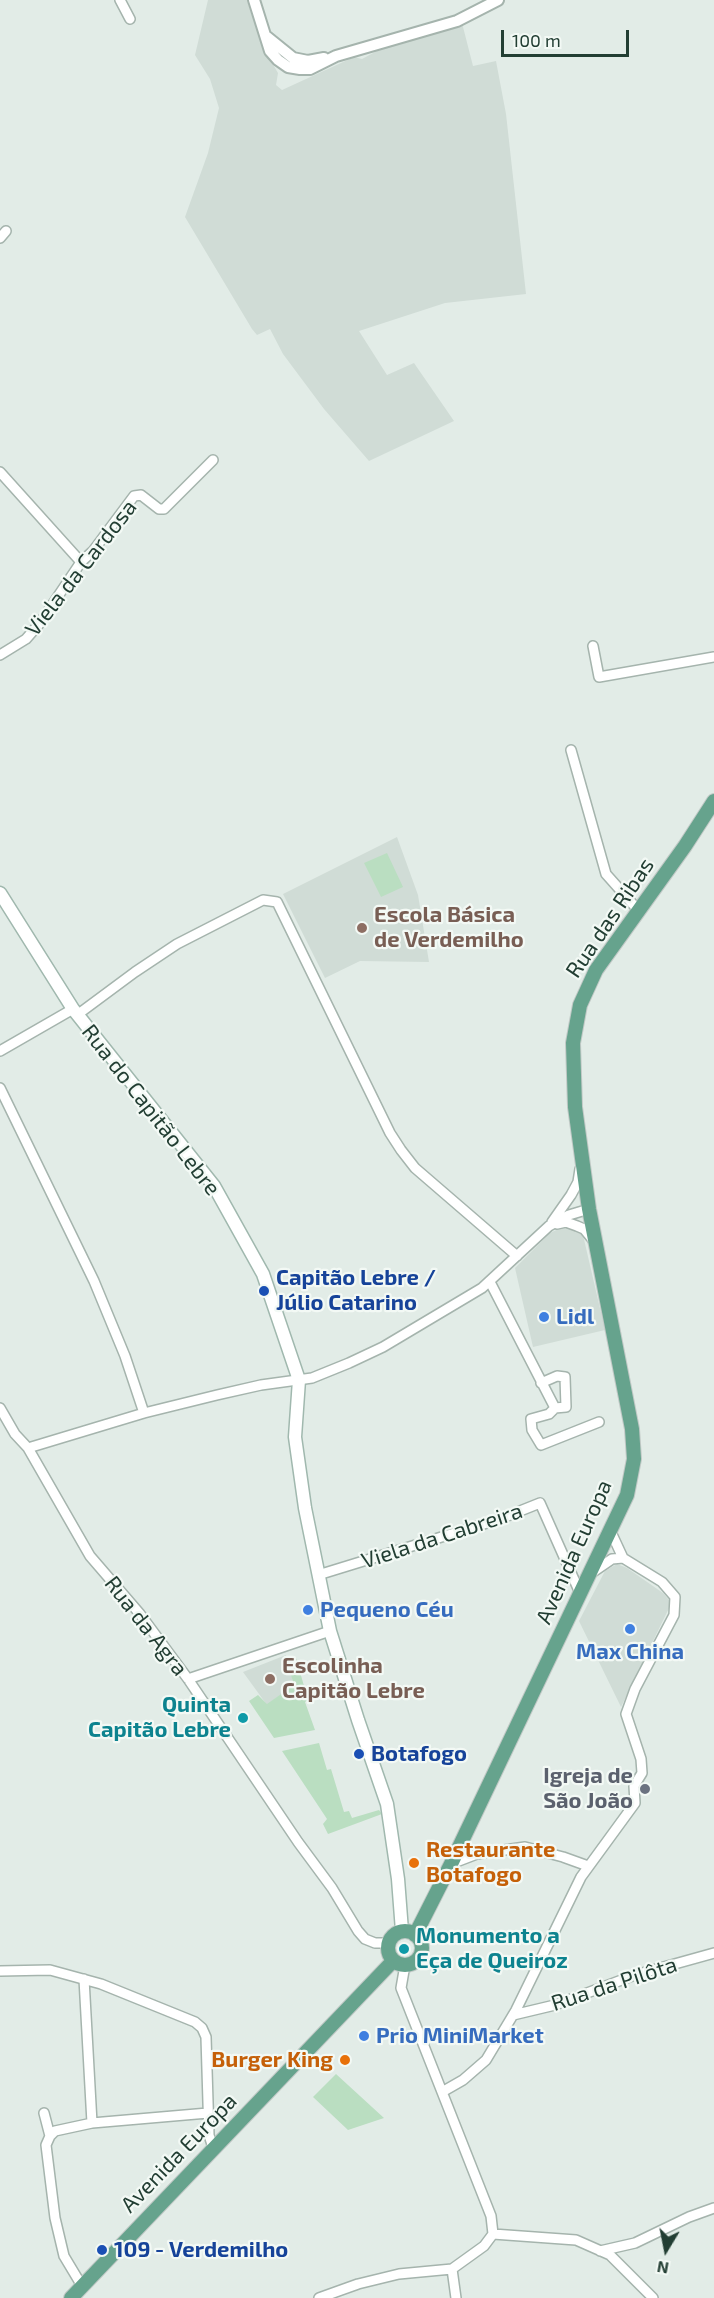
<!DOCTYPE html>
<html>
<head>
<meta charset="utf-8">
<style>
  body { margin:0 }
  #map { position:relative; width:714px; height:2298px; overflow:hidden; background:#e2ece7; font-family:"Exo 2",sans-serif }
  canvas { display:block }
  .north { position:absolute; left:636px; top:2220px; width:60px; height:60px; -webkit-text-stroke:4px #f3f9f5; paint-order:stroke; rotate:190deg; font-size:16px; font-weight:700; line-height:24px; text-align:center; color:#223e33 }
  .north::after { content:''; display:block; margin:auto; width:21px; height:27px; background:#223e33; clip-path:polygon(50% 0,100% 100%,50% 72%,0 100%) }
  .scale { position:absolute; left:501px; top:30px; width:128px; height:27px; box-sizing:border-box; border:3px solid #223e33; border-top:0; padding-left:8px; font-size:18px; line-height:21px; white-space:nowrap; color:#223e33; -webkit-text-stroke:4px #f3f9f5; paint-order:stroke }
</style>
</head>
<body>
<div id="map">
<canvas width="714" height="2298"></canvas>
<div class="north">N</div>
<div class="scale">100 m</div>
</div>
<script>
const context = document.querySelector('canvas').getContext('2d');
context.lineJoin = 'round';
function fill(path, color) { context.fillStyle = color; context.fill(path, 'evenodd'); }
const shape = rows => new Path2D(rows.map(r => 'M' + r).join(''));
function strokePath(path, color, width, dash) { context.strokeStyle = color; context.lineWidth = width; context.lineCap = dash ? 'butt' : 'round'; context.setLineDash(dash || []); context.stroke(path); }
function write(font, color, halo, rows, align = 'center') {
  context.font = font + ' "Exo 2",sans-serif'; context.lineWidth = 4.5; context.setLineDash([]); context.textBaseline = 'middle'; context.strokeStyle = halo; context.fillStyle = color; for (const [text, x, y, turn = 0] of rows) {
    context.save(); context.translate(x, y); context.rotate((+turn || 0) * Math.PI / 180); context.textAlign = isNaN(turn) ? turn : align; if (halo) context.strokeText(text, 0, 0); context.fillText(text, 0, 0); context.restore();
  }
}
fill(shape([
  [208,0,247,0,262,46,278,73,276,85,282,90,354,57,362,59,386,46,462,23,473,66,496,61,506,114,526,294,445,303,359,331,387,375,414,363,454,421,369,461,324,409,283,354,270,329,257,335,252,329,185,217,208,153,219,108,210,79,195,55],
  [397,837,418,895,429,962,360,961,325,978,283,894],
  [567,1225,578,1230,583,1235,605,1330,533,1347,515,1268,550,1233],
  [617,1564,627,1568,663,1593,670,1601,670,1606,621,1707,579,1621,605,1571],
  [286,1655,294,1685,267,1705,243,1672]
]), '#d0dcd6');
fill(shape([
  [387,853,403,887,381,897,364,863],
  [293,1657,296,1658,308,1700,305,1702,315,1730,274,1738,249,1701,258,1695,267,1704,294,1685,290,1672,294,1670,291,1659],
  [319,1743,327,1770,331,1769,344,1812,349,1811,352,1818,379,1810,382,1814,328,1834,323,1824,327,1819,282,1751],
  [336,2074,384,2118,348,2130,313,2097]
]), '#badec1');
const minor = shape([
  [120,0,130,19],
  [0,238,6,231],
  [0,472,81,562],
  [593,646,599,677,714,657],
  [0,655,26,639,40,623,81,562,93,551,134,496,141,495,159,509,164,509,213,460],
  [571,750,606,874,638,910],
  [77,1015,135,972,177,944,263,900,277,902,390,1133,401,1150,415,1168,517,1256],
  [0,1051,73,1009],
  [0,1088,94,1281,125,1356,144,1413],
  [552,1222,571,1195,578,1182,580,1169],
  [557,1224,566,1222,577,1226,584,1229,593,1240],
  [490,1282,555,1408],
  [541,1383,557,1376,565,1377,566,1407,555,1408,549,1414,531,1419,532,1430,541,1445,599,1422],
  [0,1408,15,1434,28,1448,90,1556,140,1614,188,1679,298,1842,332,1888,358,1931,365,1939,375,1943,389,1943],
  [28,1448,144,1413,217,1395,261,1385,312,1378,349,1363,383,1347,482,1288,549,1226,569,1215,589,1209],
  [593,1572,612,1559,623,1558],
  [318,1575,500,1519,540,1503,580,1593],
  [188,1679,330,1631],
  [451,1864,477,1854,525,1847,563,1857,588,1866],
  [405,1965,401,1988,491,2216,493,2234],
  [0,1971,50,1970,101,1984,195,2022,202,2028,206,2037,209,2135,213,2148],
  [84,1979,92,2123],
  [513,2015,555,2005,635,1975,714,1953],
  [442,2092,463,2080,486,2060,516,2010,581,1877,635,1803,634,1786,642,1773,641,1759,626,1714,635,1689,674,1615,675,1597,662,1582,623,1558,610,1530],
  [44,2113,50,2136],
  [493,2234,576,2240,610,2255,653,2298],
  [600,2251,635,2243,689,2217,714,2208],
  [452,2269,456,2298],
  [82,2286,64,2256,55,2218,46,2145,50,2136,55,2131,92,2123,208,2113],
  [319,2298,358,2284,399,2274,452,2269,484,2246,493,2234]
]);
const tertiary = shape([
  [254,0,270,51,278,60,288,67,300,69,310,69,336,56,457,21,498,0],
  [267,37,293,58,308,61,324,58]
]);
const secondary = shape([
  [0,893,73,1009,214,1186,263,1274,299,1380,295,1437,305,1508,330,1631,358,1720,387,1804,398,1879,402,1931]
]);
const primary = shape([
  '388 1948a17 17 0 1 1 34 0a17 17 0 1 1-34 0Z',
  [415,1935,451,1864,627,1495,634,1459,632,1429,589,1209,575,1107,573,1043,580,1005,596,970,685,846,714,801],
  [71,2298,393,1961]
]);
strokePath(minor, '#a5b4ad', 12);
strokePath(tertiary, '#a5b4ad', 14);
strokePath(secondary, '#a0b8ae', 15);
strokePath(primary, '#c1c9c6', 16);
strokePath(minor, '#fff', 9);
strokePath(tertiary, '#fff', 10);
strokePath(secondary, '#fff', 12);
strokePath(primary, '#66a38d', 14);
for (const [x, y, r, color] of [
  [362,928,6,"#8d6e63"],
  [264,1291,6,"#1a4fb4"],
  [544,1317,6,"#3f7fe0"],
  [308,1610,6,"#3f7fe0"],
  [630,1629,6,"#3f7fe0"],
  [270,1679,6,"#8d6e63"],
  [243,1718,6,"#0f9aa8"],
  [359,1754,6,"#1a4fb4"],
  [645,1789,6,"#6b7280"],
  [414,1863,6,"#e8710a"],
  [404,1949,6,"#0f9aa8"],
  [364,2036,6,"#3f7fe0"],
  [345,2060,6,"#e8710a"],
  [102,2250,6,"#1a4fb4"]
]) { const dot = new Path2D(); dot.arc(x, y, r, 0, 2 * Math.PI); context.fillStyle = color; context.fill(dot); strokePath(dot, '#f3f9f5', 2); }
write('22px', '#223e33', '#f3f9f5', [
  ["Viela da Cardosa",81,568,-52],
  ["Rua das Ribas",610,918,-56],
  ["Rua do Capitão Lebre",151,1110,52],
  ["Viela da Cabreira",442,1536,-18],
  ["Avenida Europa",574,1552,-66],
  ["Rua da Agra",146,1626,52],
  ["Rua da Pilôta",614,1984,-18],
  ["Avenida Europa",179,2153,-46]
]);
write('bold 22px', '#785e54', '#f3f9f5', [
  ["Escola Básica",374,915],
  ["de Verdemilho",374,940],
  ["Escolinha",282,1666],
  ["Capitão Lebre",282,1691]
], 'left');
write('bold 22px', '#164399', '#f3f9f5', [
  ["Capitão Lebre /",276,1278],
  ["Júlio Catarino",276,1303],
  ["Botafogo",371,1754],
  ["109 - Verdemilho",114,2250]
], 'left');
write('bold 22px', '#366cbe', '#f3f9f5', [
  ["Lidl",556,1317],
  ["Pequeno Céu",320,1610],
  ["Max China",630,1652,"center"],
  ["Prio MiniMarket",376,2036]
], 'left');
write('bold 22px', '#0d838f', '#f3f9f5', [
  ["Quinta",231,1705],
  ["Capitão Lebre",231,1730],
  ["Monumento a",416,1936,"left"],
  ["Eça de Queiroz",416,1961,"left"]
], 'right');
write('bold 22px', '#5b616d', '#f3f9f5', [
  ["Igreja de",633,1776],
  ["São João",633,1801]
], 'right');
write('bold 22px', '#c56008', '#f3f9f5', [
  ["Restaurante",426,1850],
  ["Botafogo",426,1875],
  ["Burger King",333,2060,"right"]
], 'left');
</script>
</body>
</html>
